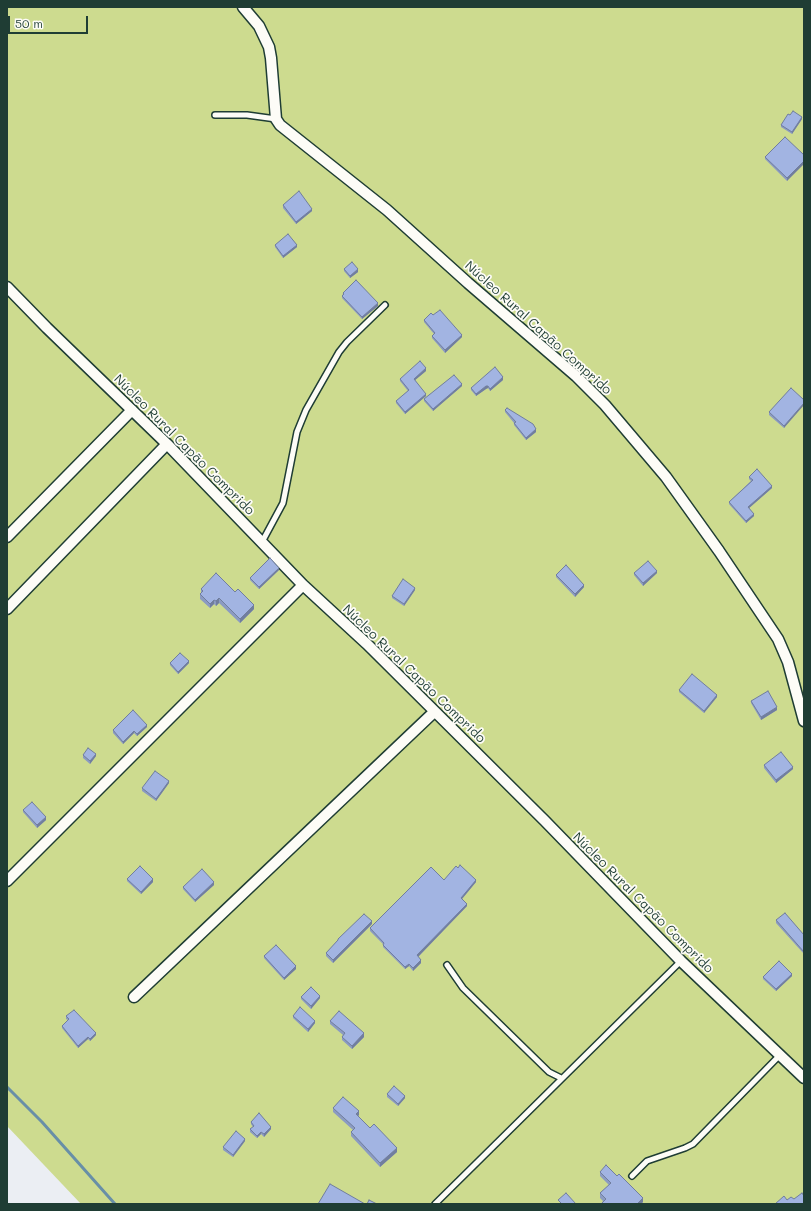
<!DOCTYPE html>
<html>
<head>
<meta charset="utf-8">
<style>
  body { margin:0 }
  #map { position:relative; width:811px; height:1211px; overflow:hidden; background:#ebeef3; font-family:Mali,sans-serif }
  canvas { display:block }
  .frame { position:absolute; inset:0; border:8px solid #1f3d34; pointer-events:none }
  .scale { position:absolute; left:8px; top:16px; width:80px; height:18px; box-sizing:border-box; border:2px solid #1f3d34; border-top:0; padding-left:5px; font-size:12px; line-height:14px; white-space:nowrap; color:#1f3d34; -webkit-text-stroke:3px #fdfcf7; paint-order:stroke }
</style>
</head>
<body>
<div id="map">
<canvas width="811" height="1211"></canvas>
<div class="frame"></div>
<div class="scale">50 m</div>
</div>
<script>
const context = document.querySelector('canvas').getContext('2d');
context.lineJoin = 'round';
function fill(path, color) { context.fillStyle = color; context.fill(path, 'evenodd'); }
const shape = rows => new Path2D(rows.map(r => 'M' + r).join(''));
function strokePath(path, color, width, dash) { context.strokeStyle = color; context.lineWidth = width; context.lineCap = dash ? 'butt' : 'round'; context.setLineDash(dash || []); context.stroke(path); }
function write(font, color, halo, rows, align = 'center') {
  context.font = font + ' Mali,sans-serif'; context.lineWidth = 3.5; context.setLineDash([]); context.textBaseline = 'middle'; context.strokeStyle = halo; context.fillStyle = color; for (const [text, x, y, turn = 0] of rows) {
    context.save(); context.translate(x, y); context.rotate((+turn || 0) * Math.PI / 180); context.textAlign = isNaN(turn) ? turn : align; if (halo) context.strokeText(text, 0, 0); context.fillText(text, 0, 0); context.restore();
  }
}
fill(shape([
  [7,7,804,7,804,1204,81,1204,7,1126]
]), '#cddb8f');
strokePath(shape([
  [7,1087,42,1122,115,1204]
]), '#688fa7', 3);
const service = shape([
  [215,115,247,115,276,119],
  [262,542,283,503,297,432,306,410,339,352,347,342,385,305],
  [447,965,463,988,549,1072,561,1078],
  [632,1176,647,1161,685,1148,693,1144,780,1055],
  [435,1204,681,961]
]);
const minor = shape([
  [243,7,259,26,269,47,271,58,276,119,280,125,387,210,468,283,576,376,605,405,666,477,719,551,778,639,788,662,804,721],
  [7,287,47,328,167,444,303,585,367,644,545,821,681,961,804,1078],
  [7,537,132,410],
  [7,609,167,444],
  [7,881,303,585],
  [134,997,434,712]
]);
strokePath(service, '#1f3d34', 8);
strokePath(minor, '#1f3d34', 13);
strokePath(service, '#fdfcf7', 5);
strokePath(minor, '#fdfcf7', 10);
fill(shape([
  [790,115,802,119,792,134,781,127,781,125],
  [804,155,787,181,765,159,765,157],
  [283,205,312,211,296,224,283,208],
  [275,245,297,247,283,258,275,247],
  [344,269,358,272,350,278,344,271],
  [343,293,378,306,362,319,342,298],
  [433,315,462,337,445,353,432,338,432,336,434,334,424,322,424,320],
  [426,371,415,380,426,396,405,414,396,403,396,401,408,391,400,381,400,379],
  [503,380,490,391,488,388,486,389,476,396,471,390,471,388],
  [462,386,433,411,424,401,424,399],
  [804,400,784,428,769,415,769,412],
  [505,410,536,432,526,440,514,425,514,423,505,412],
  [749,477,772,488,749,508,754,516,746,523,729,504,729,502,751,481,749,479],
  [279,570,259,589,250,580,250,578],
  [634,573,657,573,643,586,634,575],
  [556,575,584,587,575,597,556,577],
  [201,589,235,592,254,609,240,623,219,603,216,606,214,604,210,608,200,599,200,594,201,593],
  [415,590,404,606,392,598,392,596],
  [170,663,189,663,178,674,170,665],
  [679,690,717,697,704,713,679,692],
  [751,701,777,710,761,720,751,703],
  [147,727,137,736,134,733,123,744,113,733,113,730],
  [83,755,96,756,90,764,83,758],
  [764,765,793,769,776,783,764,768],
  [169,783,156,801,142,791,142,788],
  [23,810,46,820,37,828,23,812],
  [127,879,153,882,141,894,127,881],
  [444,880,476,882,462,899,467,906,418,957,421,963,413,971,409,966,405,969,383,947,383,944,370,931,370,928],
  [214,885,195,902,183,889,183,887],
  [776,920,804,935,804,954,776,923],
  [372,924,333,963,326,956,326,953,338,941,338,939],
  [264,956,296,969,284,980,264,958],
  [792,976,776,991,763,979,763,977],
  [301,997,320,998,311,1009,301,999],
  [66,1016,96,1035,90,1041,88,1039,78,1048,62,1028,62,1026,68,1020,66,1019],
  [293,1016,315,1023,308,1032,293,1018],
  [330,1021,364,1037,352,1049,342,1040,342,1037,343,1035,330,1024],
  [387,1094,405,1098,398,1106,387,1097],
  [333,1108,359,1115,358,1116,370,1128,397,1152,380,1167,351,1136,351,1132,353,1130,333,1112],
  [251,1122,271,1129,264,1137,261,1134,257,1138,250,1132,250,1129,253,1127,251,1124],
  [245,1141,233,1157,223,1150,223,1147],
  [600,1172,643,1202,641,1204,601,1204,603,1201,600,1198,600,1193,609,1185,600,1176]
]), '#8b9bc2');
fill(shape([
  [802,117,802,119,792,134,792,132],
  [804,161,804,164,787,181,787,178],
  [312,209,312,211,296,224,296,222],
  [297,245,297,247,283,258,283,256],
  [358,269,358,272,350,278,350,276],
  [378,303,378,306,362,319,362,317],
  [462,335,462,337,445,353,445,350],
  [426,368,426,371,414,381,414,379],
  [503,377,503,380,490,391,490,389],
  [462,384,462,386,433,411,433,409],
  [486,386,488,386,488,388,486,389,476,396,476,394],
  [426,394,426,396,405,414,405,412],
  [804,403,804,405,784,428,784,426],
  [536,429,536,432,526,440,526,438],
  [772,486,772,488,748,509,748,507],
  [754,514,754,516,746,523,746,521],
  [279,568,279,570,259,589,259,587],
  [657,571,657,573,643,586,643,583],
  [584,585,584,587,575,597,575,594],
  [415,588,415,590,404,606,404,604],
  [219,598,219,603,216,606,216,601],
  [214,600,214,604,210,608,210,604],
  [254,605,254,609,240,623,240,619],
  [189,661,189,663,178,674,178,672],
  [717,695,717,697,704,713,704,711],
  [777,707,777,710,761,720,761,717],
  [147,725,147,727,137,736,137,734],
  [134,731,134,733,123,744,123,742],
  [96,754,96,756,90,764,90,761],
  [793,767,793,769,776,783,776,780],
  [169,781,169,783,156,801,156,799],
  [46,817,46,820,37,828,37,825],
  [153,879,153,882,141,894,141,892],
  [476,880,476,882,461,900,461,898],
  [214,882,214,885,195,902,195,900],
  [467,904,467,906,417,958,417,955],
  [372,921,372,924,333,963,333,960],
  [421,960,421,963,413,971,413,968],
  [409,964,409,966,405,969,405,967],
  [296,966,296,969,284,980,284,978],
  [792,974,792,976,776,991,776,989],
  [320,996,320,998,311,1009,311,1006],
  [315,1021,315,1023,308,1032,308,1029],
  [96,1033,96,1035,90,1041,90,1039],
  [364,1033,364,1037,352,1049,352,1046],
  [88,1037,88,1039,78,1048,78,1046],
  [405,1096,405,1098,398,1106,398,1104],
  [359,1111,359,1115,356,1118,356,1114],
  [271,1127,271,1129,264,1137,264,1134],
  [261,1132,261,1134,257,1138,257,1136],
  [245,1139,245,1141,233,1157,233,1155],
  [397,1148,397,1152,380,1167,380,1163],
  [643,1198,643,1202,641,1204,637,1204]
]), '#717e9e');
const building = shape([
  [793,111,802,117,792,132,781,125,788,114,790,115,793,111],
  [785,137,804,155,804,161,787,178,765,157,785,137],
  [299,191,312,209,296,222,283,205,299,191],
  [288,234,297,245,283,256,275,245,288,234],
  [352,262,358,269,350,276,344,269,352,262],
  [356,280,378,303,362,317,342,296,344,294,343,293,356,280],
  [440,310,462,335,445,350,432,336,435,333,424,320,431,313,433,315,440,310],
  [420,361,426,368,414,379,426,394,405,412,396,401,409,390,400,379,420,361],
  [495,367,503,377,490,389,488,386,486,386,476,394,471,388,495,367],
  [454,375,462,384,433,409,424,399,454,375],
  [791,388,804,400,804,403,784,426,769,412,791,388],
  [507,408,533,424,536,429,526,438,514,423,516,422,505,410,507,408],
  [757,469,772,486,748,507,754,514,746,521,729,502,753,480,749,477,757,469],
  [270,558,279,568,259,587,250,578,270,558],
  [648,561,657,571,643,583,634,573,648,561],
  [566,565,584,585,575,594,556,575,566,565],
  [216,573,235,592,238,589,254,605,240,619,219,598,216,601,214,600,210,604,200,594,203,591,201,589,216,573],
  [403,579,415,588,404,604,392,596,403,579],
  [180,653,189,661,178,672,170,663,180,653],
  [692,674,717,695,704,711,679,690,692,674],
  [768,691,777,707,761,717,751,701,768,691],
  [133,710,147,725,137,734,134,731,123,742,113,730,133,710],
  [88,748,96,754,90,761,83,755,88,748],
  [781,752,793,767,776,780,764,765,781,752],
  [155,771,169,781,156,799,142,788,155,771],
  [32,802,46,817,37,825,23,810,32,802],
  [460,865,476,880,461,898,467,904,417,955,421,960,413,968,409,964,405,967,383,945,384,943,370,928,431,867,444,880,456,866,458,868,460,865],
  [140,866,153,879,141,892,127,879,140,866],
  [202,869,214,882,195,900,183,887,202,869],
  [785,913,804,935,804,952,776,920,785,913],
  [364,914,372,921,333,960,326,953,338,940,338,939,364,914],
  [276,945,296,966,284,978,264,956,276,945],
  [779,961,792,974,776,989,763,977,779,961],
  [311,987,320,996,311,1006,301,997,311,987],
  [300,1007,315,1021,308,1029,293,1016,300,1007],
  [74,1010,96,1033,90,1039,88,1037,78,1046,62,1026,69,1019,66,1016,74,1010],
  [339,1011,364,1033,352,1046,342,1037,345,1033,330,1021,339,1011],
  [394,1086,405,1096,398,1104,387,1094,394,1086],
  [343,1097,359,1111,356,1114,370,1128,374,1124,397,1148,380,1163,351,1132,355,1128,333,1108,343,1097],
  [259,1113,271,1127,264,1134,261,1132,257,1136,250,1129,254,1126,251,1122,259,1113],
  [236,1131,245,1139,233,1155,223,1147,236,1131],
  [606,1165,617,1176,619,1174,643,1198,637,1204,601,1204,606,1199,600,1193,611,1183,600,1172,606,1165],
  [330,1184,365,1204,318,1204,330,1184],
  [566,1193,576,1204,562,1204,558,1200,566,1193],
  [802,1193,804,1196,804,1204,775,1204,784,1196,787,1200,791,1197,794,1199,802,1193],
  [369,1200,377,1204,367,1204,369,1200]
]);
fill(building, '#a2b4e2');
strokePath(building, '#717e9e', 1);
write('13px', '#1f3d34', '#fdfcf7', [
  ["Núcleo Rural Capão Comprido",538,328,42],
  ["Núcleo Rural Capão Comprido",184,445,45],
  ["Núcleo Rural Capão Comprido",414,674,44],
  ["Núcleo Rural Capão Comprido",643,903,45]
]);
</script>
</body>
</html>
